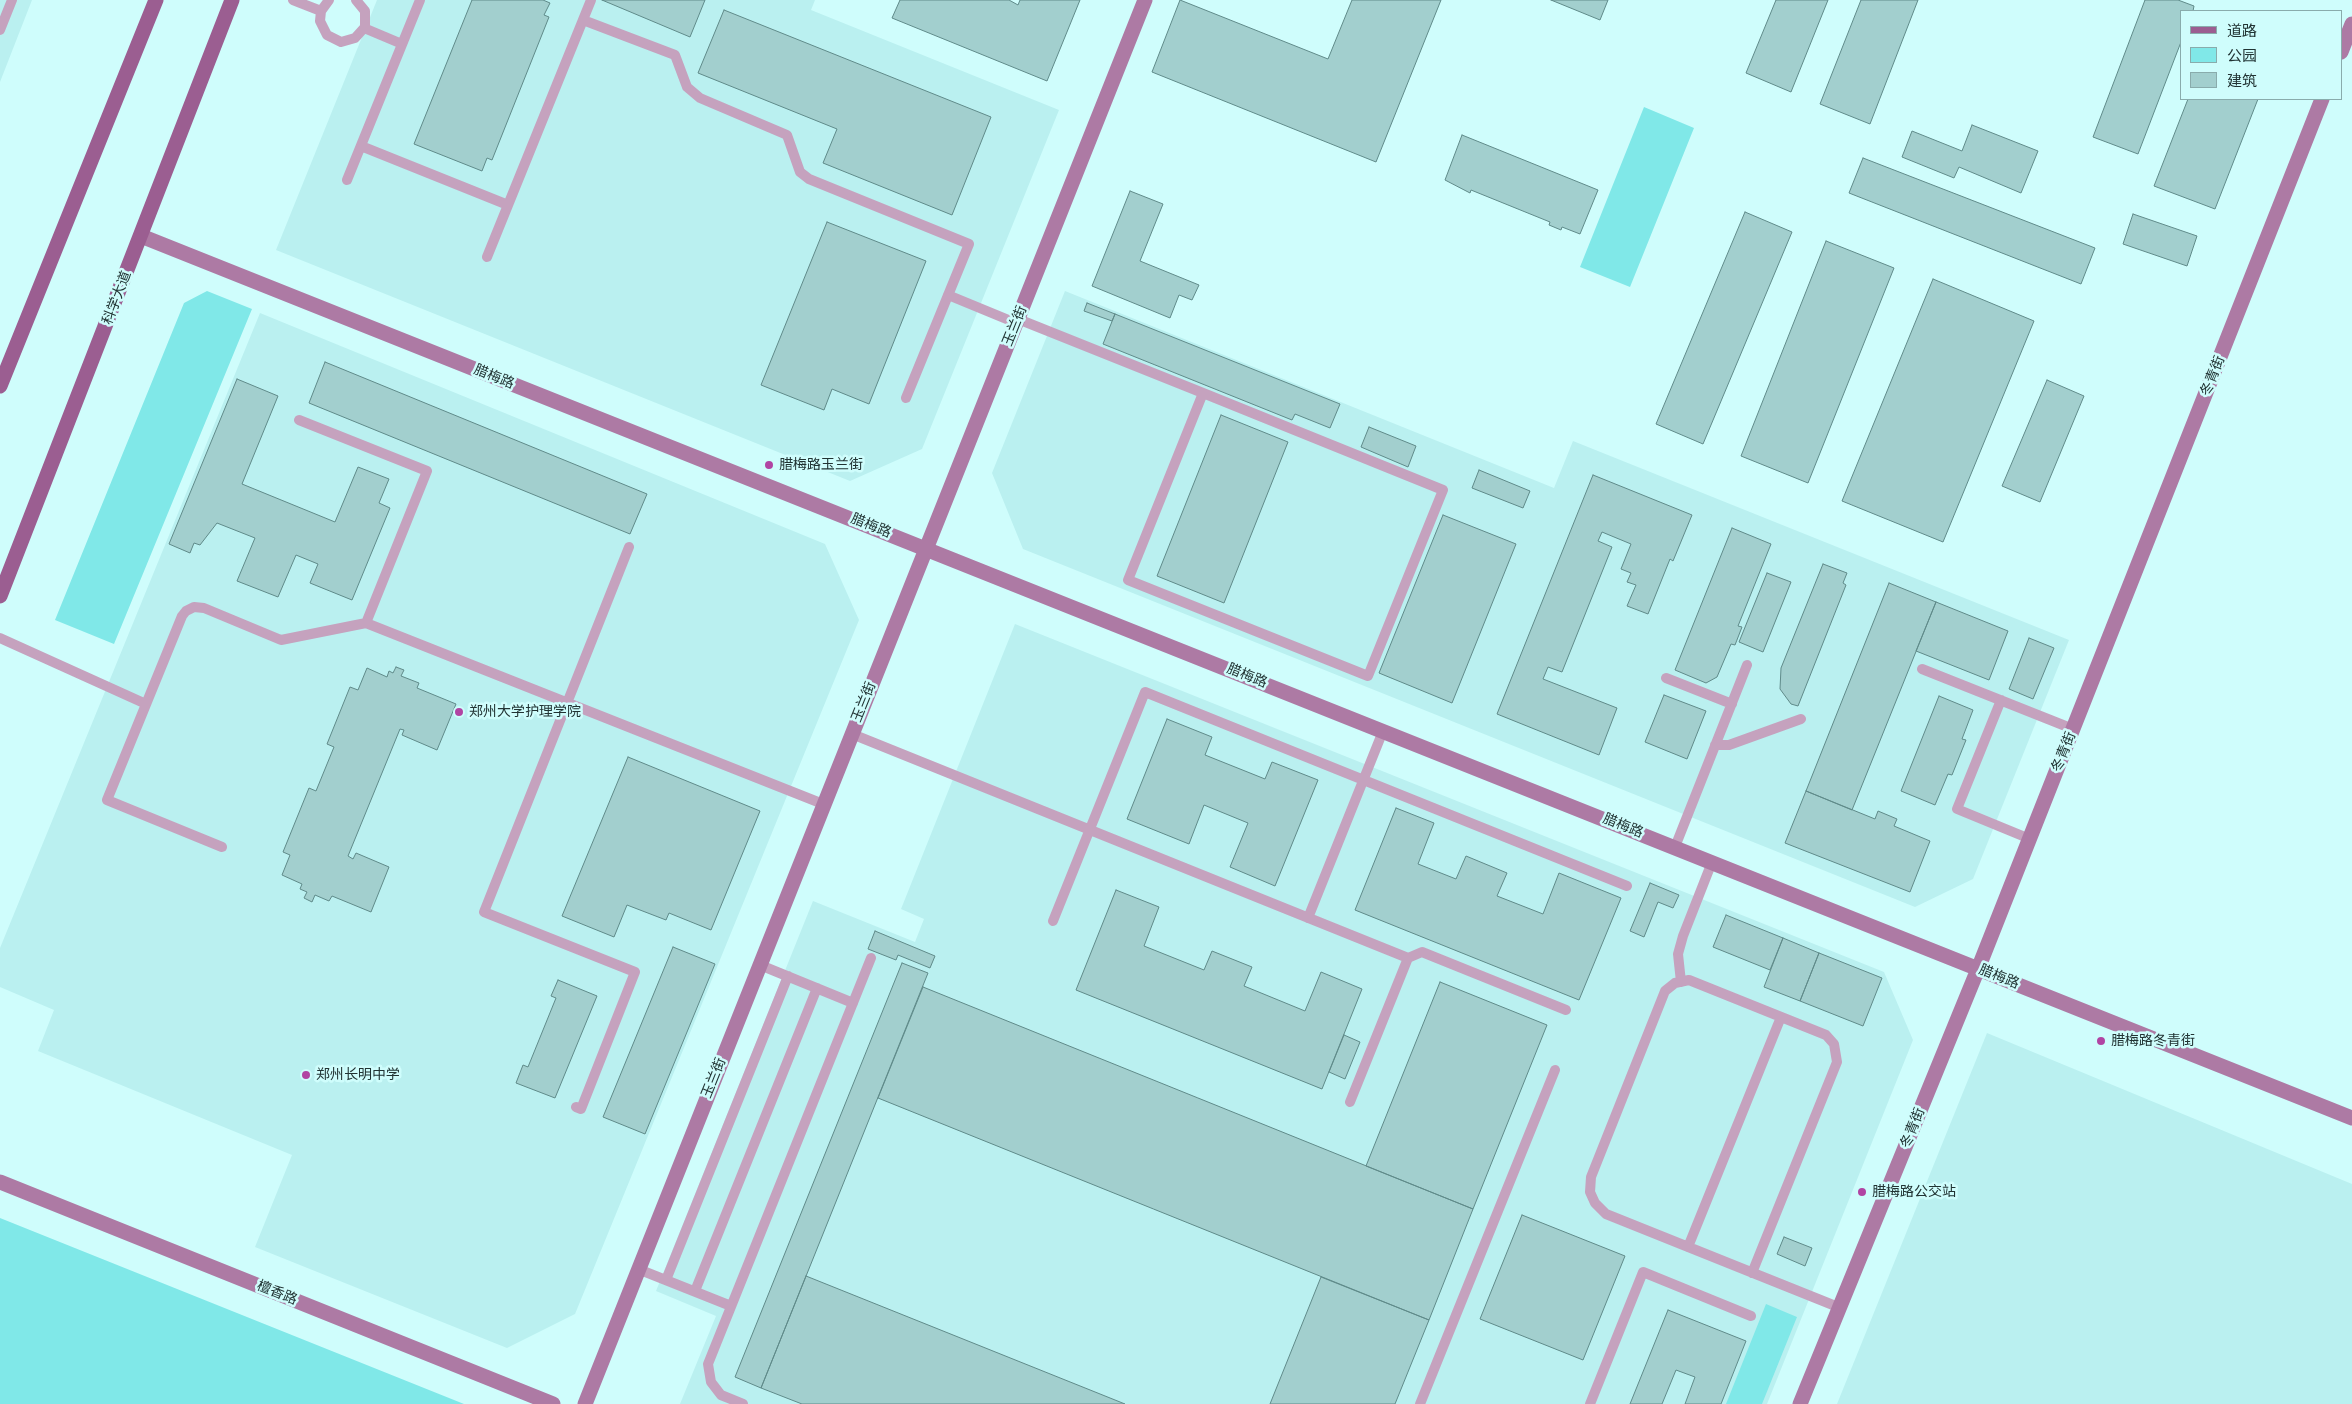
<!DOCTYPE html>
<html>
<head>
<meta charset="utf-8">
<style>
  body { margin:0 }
  #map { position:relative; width:2352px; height:1404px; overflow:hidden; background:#cffdfc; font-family:Merriweather,"Noto Sans SC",serif }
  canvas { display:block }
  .legend { position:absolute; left:2180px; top:10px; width:162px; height:90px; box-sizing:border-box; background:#cffdfc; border:1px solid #89acac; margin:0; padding:6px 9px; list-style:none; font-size:15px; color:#213333 }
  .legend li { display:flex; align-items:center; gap:10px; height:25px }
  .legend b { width:25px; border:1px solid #89acac }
</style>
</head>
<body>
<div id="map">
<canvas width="2352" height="1404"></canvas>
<ul class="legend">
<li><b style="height:6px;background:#9b5e91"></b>道路</li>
<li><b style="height:14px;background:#80e8e8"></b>公园</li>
<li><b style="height:14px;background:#a2cfce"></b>建筑</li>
</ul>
</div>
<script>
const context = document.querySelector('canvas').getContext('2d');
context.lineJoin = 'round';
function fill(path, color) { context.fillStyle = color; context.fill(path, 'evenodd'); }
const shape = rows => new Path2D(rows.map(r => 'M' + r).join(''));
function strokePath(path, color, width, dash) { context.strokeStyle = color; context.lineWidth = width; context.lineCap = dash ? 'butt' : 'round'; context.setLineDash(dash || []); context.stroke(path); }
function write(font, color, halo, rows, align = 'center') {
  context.font = font + ' Merriweather,"Noto Sans SC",serif'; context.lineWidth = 5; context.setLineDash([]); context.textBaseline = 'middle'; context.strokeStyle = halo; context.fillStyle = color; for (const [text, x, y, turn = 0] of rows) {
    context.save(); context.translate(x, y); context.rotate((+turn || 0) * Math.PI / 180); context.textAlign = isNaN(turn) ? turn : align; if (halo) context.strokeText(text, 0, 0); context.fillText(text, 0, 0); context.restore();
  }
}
fill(shape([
  [0,0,32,0,0,82],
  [377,0,815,0,811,10,1059,110,922,449,850,481,276,250],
  [1065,291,1554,488,1573,441,2069,640,1973,879,1915,907,1023,549,992,473],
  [260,313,825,544,859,620,575,1314,507,1348,255,1247,292,1155,38,1051,54,1010,0,987,0,948],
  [1015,624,1884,972,1913,1040,1767,1404,680,1404,716,1316,656,1291,813,901,915,942,924,919,901,909],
  [1987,1033,2352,1184,2352,1404,1837,1404]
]), '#baf0f0');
fill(shape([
  [1644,107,1694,128,1630,287,1580,267],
  [207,291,252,309,114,644,55,620,184,303],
  [0,1218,464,1404,0,1404],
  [1766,1304,1797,1317,1762,1404,1726,1404]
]), '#80e8e8');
const building = shape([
  [472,0,543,0,550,3,544,15,549,17,492,160,487,158,482,171,414,144,472,0],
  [602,0,705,0,690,37,602,0],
  [900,0,1009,0,1018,5,1020,0,1080,0,1047,81,892,18,900,0],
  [1180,0,1328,59,1352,0,1441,0,1376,162,1152,72,1180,0],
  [1551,0,1608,0,1600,20,1551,0],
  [1776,0,1828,0,1791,92,1746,73,1776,0],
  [1861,0,1918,0,1870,124,1820,104,1861,0],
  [2145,0,2178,0,2194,6,2193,11,2181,11,2181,42,2138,154,2093,137,2145,0],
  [724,10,991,117,952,215,823,163,837,129,698,73,724,10],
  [2188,99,2258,99,2215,209,2154,186,2188,99],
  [1972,125,2038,151,2021,193,1959,167,1954,178,1902,157,1912,131,1962,151,1972,125],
  [1462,135,1598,190,1580,234,1562,227,1561,230,1549,225,1550,222,1471,190,1470,193,1445,180,1462,135],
  [1863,158,2095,248,2081,284,1849,193,1863,158],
  [1130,191,1163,204,1140,261,1199,285,1192,300,1179,295,1170,318,1092,286,1130,191],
  [1745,212,1792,232,1703,444,1656,424,1745,212],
  [2133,214,2197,236,2187,266,2123,244,2133,214],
  [827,222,926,261,869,404,832,389,824,410,761,385,827,222],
  [1826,241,1894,268,1808,483,1741,456,1826,241],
  [1933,279,2034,321,1943,542,1842,501,1933,279],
  [1087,303,1115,314,1112,321,1084,311,1087,303],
  [1115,314,1340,404,1330,428,1295,414,1292,420,1103,344,1115,314],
  [325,362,647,494,630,534,309,403,325,362],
  [237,379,278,396,242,484,335,522,358,467,389,479,379,503,390,508,352,600,310,583,318,564,296,555,278,597,237,581,255,538,217,523,200,545,194,543,190,553,169,544,237,379],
  [2047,380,2084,396,2040,502,2002,486,2047,380],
  [1221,415,1288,442,1224,603,1157,576,1221,415],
  [1369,427,1416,446,1408,467,1361,447,1369,427],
  [1479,470,1530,491,1523,508,1472,488,1479,470],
  [1593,475,1692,515,1673,561,1670,559,1648,614,1627,606,1636,585,1627,582,1631,573,1621,569,1631,544,1602,532,1598,541,1612,547,1562,672,1548,667,1543,679,1617,708,1599,755,1497,714,1593,475],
  [1443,515,1516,544,1452,703,1379,673,1443,515],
  [1732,528,1771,544,1738,626,1742,627,1735,645,1731,644,1717,677,1706,683,1675,670,1732,528],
  [1823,564,1847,573,1843,583,1846,585,1798,706,1791,704,1780,689,1781,668,1823,564],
  [1767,573,1791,582,1763,652,1739,642,1767,573],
  [1889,583,1936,602,1852,810,1806,791,1889,583],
  [1936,602,2008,631,1989,680,1916,651,1936,602],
  [2029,638,2054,648,2033,699,2009,689,2029,638],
  [396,667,404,670,401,676,419,683,417,688,456,704,437,750,402,735,404,730,400,729,348,856,353,859,356,853,389,867,371,912,332,896,329,901,315,895,312,902,304,898,307,892,300,889,302,884,282,875,290,855,283,852,309,788,316,791,334,747,327,744,350,687,358,690,367,668,387,677,389,671,393,673,396,667],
  [1664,695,1706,711,1687,759,1645,742,1664,695],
  [1939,696,1973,710,1962,739,1966,740,1952,775,1948,774,1935,805,1901,791,1939,696],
  [1167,719,1212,737,1205,755,1265,779,1272,762,1318,780,1275,886,1230,867,1248,823,1204,805,1189,844,1127,819,1167,719],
  [628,757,760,811,711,930,669,913,666,920,627,905,614,937,562,916,628,757],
  [1806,791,1875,819,1878,811,1897,819,1894,826,1930,841,1910,892,1785,843,1806,791],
  [1396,808,1434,823,1418,864,1456,879,1466,856,1507,873,1497,896,1543,914,1559,873,1621,898,1579,1000,1355,910,1396,808],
  [1650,883,1679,895,1673,908,1658,902,1644,937,1630,931,1650,883],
  [1116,890,1159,907,1144,946,1204,970,1212,951,1252,967,1244,986,1305,1011,1321,972,1362,989,1322,1089,1076,990,1116,890],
  [1726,915,1783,938,1770,970,1713,947,1726,915],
  [875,931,935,956,930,968,898,955,896,960,868,949,875,931],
  [1783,938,1819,953,1800,1001,1764,987,1783,938],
  [673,947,715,964,645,1134,603,1117,673,947],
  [1819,953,1882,978,1863,1026,1800,1001,1819,953],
  [902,963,928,973,761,1388,735,1377,902,963],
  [558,980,597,996,555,1098,516,1083,523,1065,528,1067,556,998,551,996,558,980],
  [1440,982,1547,1025,1473,1209,1366,1166,1440,982],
  [923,987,1473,1209,1429,1320,878,1098,923,987],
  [1344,1035,1360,1042,1345,1079,1329,1072,1344,1035],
  [1522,1215,1625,1256,1583,1360,1480,1319,1522,1215],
  [1784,1237,1812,1248,1805,1266,1777,1254,1784,1237],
  [806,1276,1125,1404,802,1404,761,1388,806,1276],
  [1321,1277,1429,1320,1395,1404,1270,1404,1321,1277],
  [1668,1310,1746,1341,1721,1404,1685,1404,1695,1377,1676,1370,1662,1404,1630,1404,1668,1310]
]);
fill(building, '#a2cfce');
strokePath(building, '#608b8a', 1);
strokePath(shape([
  [293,0,321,11],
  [329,0,321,11,320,21,327,35,341,42,355,38,365,27,365,11,356,0],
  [583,20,675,55,687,87,700,98,787,135,800,172,809,179,969,244,906,398],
  [364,28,402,44],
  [0,30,12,0],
  [361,146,508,205],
  [347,180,420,0],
  [487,257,591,0],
  [948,295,1016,323],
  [1018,319,1203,393,1443,490,1368,676,1128,580,1203,393],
  [299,420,427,471,366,623],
  [0,638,146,704],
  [1922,669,2073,729],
  [1666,678,1732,704],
  [2001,700,1957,809,2030,839],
  [852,734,1408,958,1350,1102],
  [1715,745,1729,745,1801,719],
  [222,847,107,800,182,616,186,611,194,607,204,608,281,640,366,623,823,804],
  [1675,847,1747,665],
  [1308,918,1383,731],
  [1053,921,1145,692,1627,886],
  [1408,958,1422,952,1566,1010],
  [760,965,853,1003],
  [1681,982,1678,954,1683,936,1712,862],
  [576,1107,581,1109,635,972,484,912,629,547],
  [1688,1247,1781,1017],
  [638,1269,731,1306],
  [1752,1273,1837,1062,1834,1044,1826,1035,1689,980,1675,983,1665,991,1591,1177,1590,1192,1595,1203,1606,1214,1838,1307],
  [666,1280,788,976],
  [695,1291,817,988],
  [743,1404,721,1395,711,1382,708,1364,871,958],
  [1420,1404,1555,1070],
  [1590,1404,1643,1272,1751,1316]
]), '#c5a2be', 10);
strokePath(shape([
  [2341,52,2352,24],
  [141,236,2352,1118],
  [0,1182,553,1404],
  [585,1404,1145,0],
  [1800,1404,1978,969,2322,99]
]), '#ad7aa4', 15);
strokePath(shape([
  [0,386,156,0],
  [0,596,232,0]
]), '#9b5e91', 15);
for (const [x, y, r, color] of [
  [769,465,5,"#b144a3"],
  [459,712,5,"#b144a3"],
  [2101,1041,5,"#b144a3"],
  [306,1075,5,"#b144a3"],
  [1862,1192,5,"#b144a3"]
]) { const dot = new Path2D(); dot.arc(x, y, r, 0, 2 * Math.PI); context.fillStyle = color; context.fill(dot); strokePath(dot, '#cffdfc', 2); }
write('14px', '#213333', '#cffdfc', [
  ["科学大道",117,298,-69],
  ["玉兰街",1015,326,-68],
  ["冬青街",2213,376,-68],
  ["腊梅路",494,377,22],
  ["腊梅路",871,526,22],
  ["腊梅路",1247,676,22],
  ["玉兰街",864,702,-68],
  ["冬青街",2064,752,-68],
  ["腊梅路",1623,826,22],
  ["腊梅路",1999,977,22],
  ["玉兰街",714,1078,-68],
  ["冬青街",1913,1128,-68],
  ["檀香路",277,1293,22]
]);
write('14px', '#213333', '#cffdfc', [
  ["腊梅路玉兰街",779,465],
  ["郑州大学护理学院",469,712],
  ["腊梅路冬青街",2111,1041],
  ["郑州长明中学",316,1075],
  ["腊梅路公交站",1872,1192]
], 'left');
</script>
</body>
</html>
